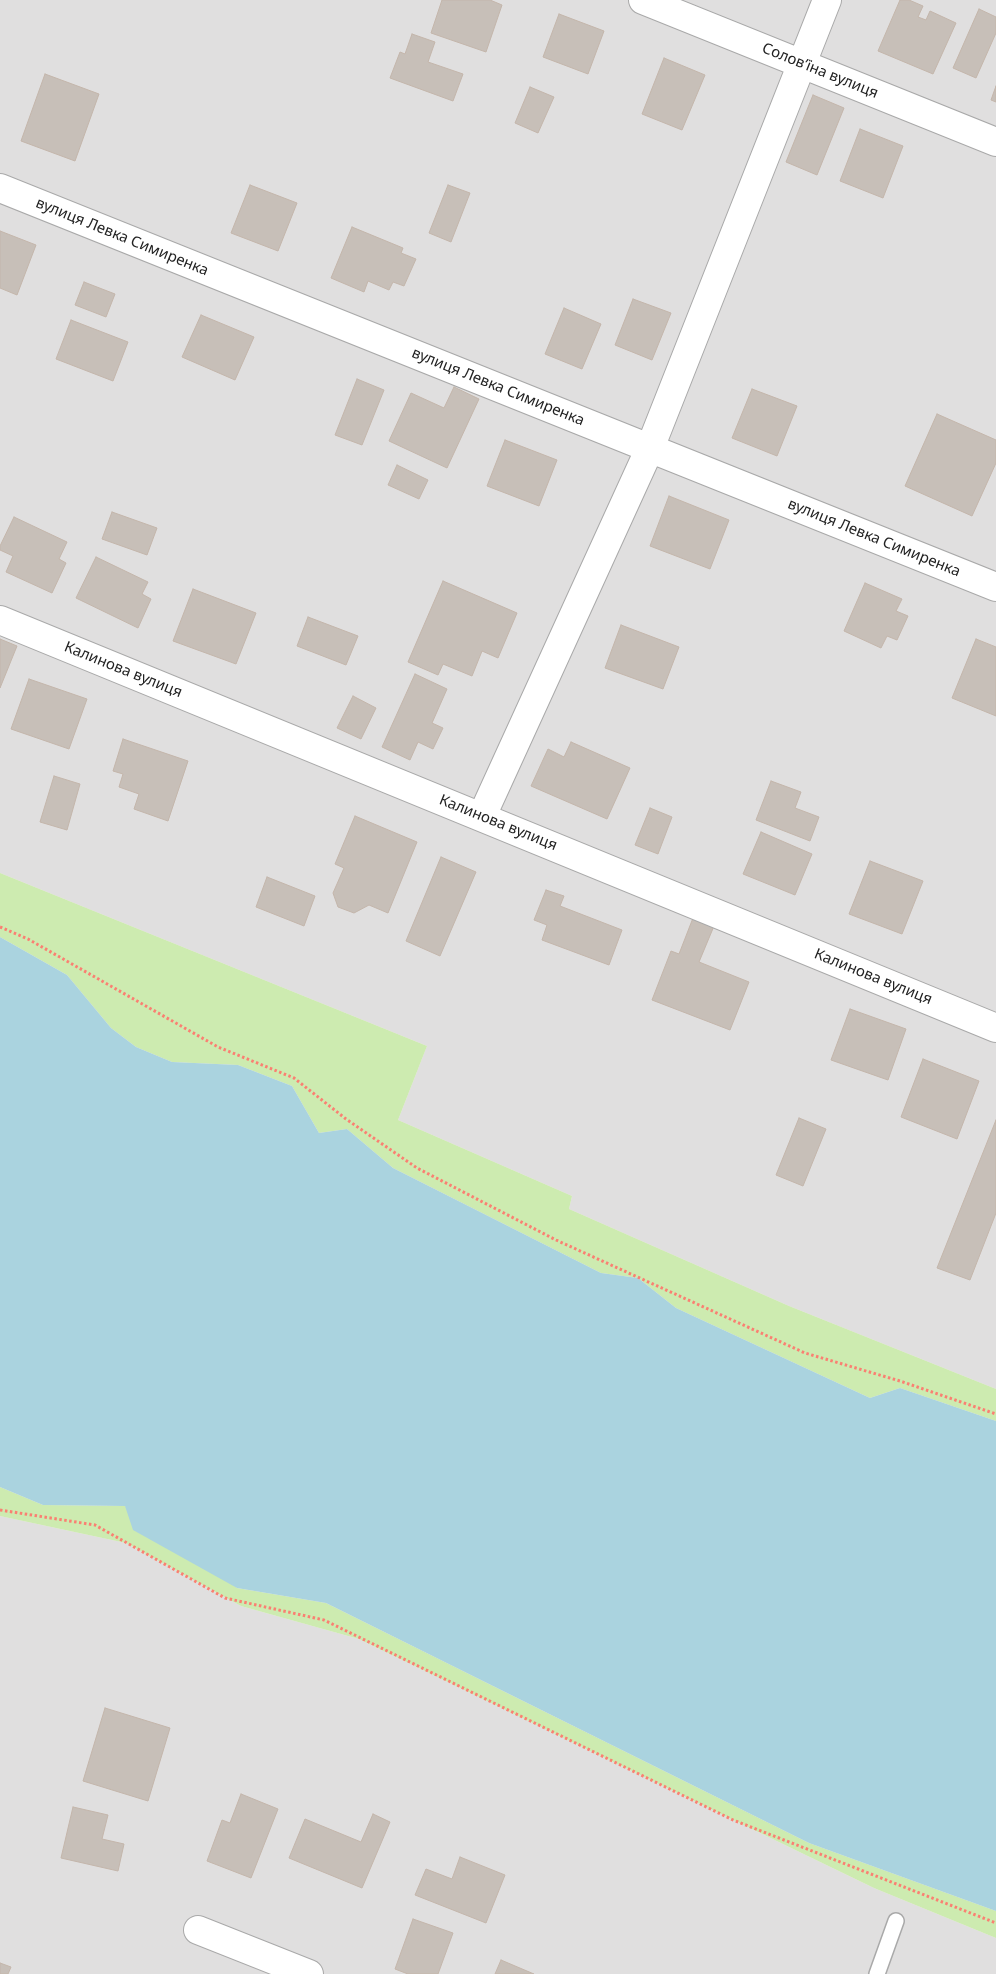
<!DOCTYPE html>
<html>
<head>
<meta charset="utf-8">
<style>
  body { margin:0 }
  canvas { display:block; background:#f2efe9 }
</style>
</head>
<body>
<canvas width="996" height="1974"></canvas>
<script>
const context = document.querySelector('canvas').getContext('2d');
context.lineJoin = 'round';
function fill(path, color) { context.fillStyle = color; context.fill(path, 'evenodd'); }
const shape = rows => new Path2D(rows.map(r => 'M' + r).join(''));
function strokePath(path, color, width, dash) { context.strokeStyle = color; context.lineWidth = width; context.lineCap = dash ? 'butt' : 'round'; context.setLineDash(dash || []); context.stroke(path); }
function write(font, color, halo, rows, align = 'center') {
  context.font = font + ' "Noto Sans",sans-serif'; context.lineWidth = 5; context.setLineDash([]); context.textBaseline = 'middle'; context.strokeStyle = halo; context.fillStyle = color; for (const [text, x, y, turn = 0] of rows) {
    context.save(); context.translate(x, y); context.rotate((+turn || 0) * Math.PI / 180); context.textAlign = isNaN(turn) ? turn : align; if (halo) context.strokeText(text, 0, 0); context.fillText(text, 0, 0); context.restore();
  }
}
fill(shape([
  [0,0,996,0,996,1389,789,1306,569,1209,572,1196,398,1120,427,1046,0,873],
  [0,1516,126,1543,241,1606,359,1639,874,1888,996,1938,996,1974,0,1974]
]), '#e0dfdf');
fill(shape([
  [0,873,427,1046,398,1120,572,1196,569,1209,789,1306,996,1389,996,1421,900,1388,870,1398,676,1308,638,1278,601,1273,393,1168,347,1129,319,1133,292,1086,238,1065,172,1062,136,1047,111,1028,67,975,0,937],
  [0,1487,43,1505,125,1506,237,1588,326,1603,809,1843,996,1911,996,1938,874,1888,359,1639,241,1606,126,1543,0,1516]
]), '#cdebb0');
fill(shape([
  [0,937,67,975,111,1028,136,1047,172,1062,238,1065,292,1086,319,1133,347,1129,393,1168,601,1273,638,1278,676,1308,870,1398,900,1388,996,1421,996,1911,809,1843,326,1603,237,1588,133,1530,125,1506,43,1505,0,1487]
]), '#aad3df');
const building = shape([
  [442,0,490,0,502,5,486,52,431,33,442,0],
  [900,0,909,0,923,6,918,17,926,20,930,11,956,23,933,74,878,51,900,0],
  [979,9,996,17,996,33,976,78,953,68,979,9],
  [559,14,604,31,588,74,543,57,559,14],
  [412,34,435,42,428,62,463,74,453,101,390,78,400,52,405,54,412,34],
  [664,58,705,75,682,130,642,114,664,58],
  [45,74,99,94,75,161,21,141,45,74],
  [996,86,996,102,991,100,996,86],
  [530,87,554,97,538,133,515,123,530,87],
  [813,95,844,108,817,175,786,162,813,95],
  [860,129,903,146,883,198,840,181,860,129],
  [250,185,297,203,278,251,231,233,250,185],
  [448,185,470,193,451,242,429,233,448,185],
  [352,227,403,248,401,253,416,259,404,286,393,282,389,290,368,281,364,292,331,278,352,227],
  [0,231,36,245,17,295,0,288,0,231],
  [84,282,115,294,106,317,75,305,84,282],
  [633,299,671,313,652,360,615,345,633,299],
  [564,308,601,324,582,369,545,354,564,308],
  [201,315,254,337,235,380,182,357,201,315],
  [71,320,128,342,113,381,56,359,71,320],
  [357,379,384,390,362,445,335,435,357,379],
  [454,387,479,399,447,468,389,441,411,393,444,408,454,387],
  [752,389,797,406,777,456,732,438,752,389],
  [937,414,996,440,996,463,972,516,905,486,937,414],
  [505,440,557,460,539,506,487,486,505,440],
  [397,465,428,480,419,499,388,485,397,465],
  [669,496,729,520,710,569,650,546,669,496],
  [112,512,157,528,147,555,102,539,112,512],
  [14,517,67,542,59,559,66,563,52,593,6,572,13,556,0,550,0,546,14,517],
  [96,557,148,582,142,594,151,599,138,628,76,598,96,557],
  [443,581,517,613,498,658,482,651,472,676,443,664,438,675,408,662,443,581],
  [865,583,902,599,896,611,908,616,897,640,887,636,881,648,844,631,865,583],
  [193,589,256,613,236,664,173,641,193,589],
  [308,617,358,636,346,665,297,646,308,617],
  [621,625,679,647,663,689,605,668,621,625],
  [0,639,17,646,0,688,0,639],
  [976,639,996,647,996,716,952,698,976,639],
  [415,674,447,689,432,723,443,728,433,749,418,742,410,760,382,747,415,674],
  [29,679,87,699,69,749,11,729,29,679],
  [353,696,376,708,361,739,337,728,353,696],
  [123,739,188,761,168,821,134,809,139,794,119,787,123,774,113,771,123,739],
  [571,742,630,768,607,819,531,786,548,749,564,757,571,742],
  [54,776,80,784,67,830,40,822,54,776],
  [771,781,801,792,795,808,819,817,810,841,756,820,771,781],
  [650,808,672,817,658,854,635,845,650,808],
  [355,816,417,842,388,913,369,905,354,913,338,907,333,893,344,868,335,864,355,816],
  [761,832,812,854,795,895,743,874,761,832],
  [441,857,476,872,440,956,406,941,441,857],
  [870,861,923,881,902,934,849,914,870,861],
  [267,877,315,896,304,926,256,907,267,877],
  [546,890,564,896,560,906,622,930,609,965,542,940,547,925,534,920,546,890],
  [693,918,714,926,699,962,749,982,730,1030,652,1000,671,951,679,954,693,918],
  [850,1009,906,1029,888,1080,831,1060,850,1009],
  [923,1059,979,1081,957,1139,901,1117,923,1059],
  [799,1118,826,1129,803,1186,776,1175,799,1118],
  [996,1120,996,1213,970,1280,937,1268,996,1120],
  [105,1708,170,1728,148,1801,83,1781,105,1708],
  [241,1794,278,1809,251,1878,207,1861,222,1820,230,1823,241,1794],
  [73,1807,108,1815,102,1839,124,1844,118,1871,61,1858,73,1807],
  [373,1814,390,1822,362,1888,289,1858,305,1819,361,1842,373,1814],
  [460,1857,505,1875,486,1923,415,1895,426,1869,452,1879,460,1857],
  [413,1919,453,1933,438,1974,408,1974,395,1969,413,1919],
  [501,1960,534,1974,495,1974,501,1960],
  [0,1963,11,1967,8,1974,0,1974,0,1963]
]);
fill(building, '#c7bfb8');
strokePath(building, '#c4b6ab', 1);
const lane = shape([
  [877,1974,896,1921]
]);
const street = shape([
  [643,0,996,142],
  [0,188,996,587],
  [0,620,996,1028],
  [482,816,650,448,827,0],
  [198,1930,309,1974]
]);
strokePath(lane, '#a9a9a9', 18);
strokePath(street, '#a9a9a9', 30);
strokePath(shape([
  [0,927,28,939,218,1047,294,1078,346,1119,417,1168,556,1240,805,1353,900,1381,996,1414],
  [0,1510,95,1525,225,1598,324,1620,733,1820,996,1923]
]), '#fa8072', 3, [2.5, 2.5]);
strokePath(lane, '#fff', 15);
strokePath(street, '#fff', 28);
write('15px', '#222', '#fff', [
  ["Соловʼїна вулиця",820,71,22],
  ["вулиця Левка Симиренка",122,237,22],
  ["вулиця Левка Симиренка",498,387,22],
  ["вулиця Левка Симиренка",874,538,22],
  ["Калинова вулиця",123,670,22],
  ["Калинова вулиця",498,823,22],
  ["Калинова вулиця",873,977,22]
]);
</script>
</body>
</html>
